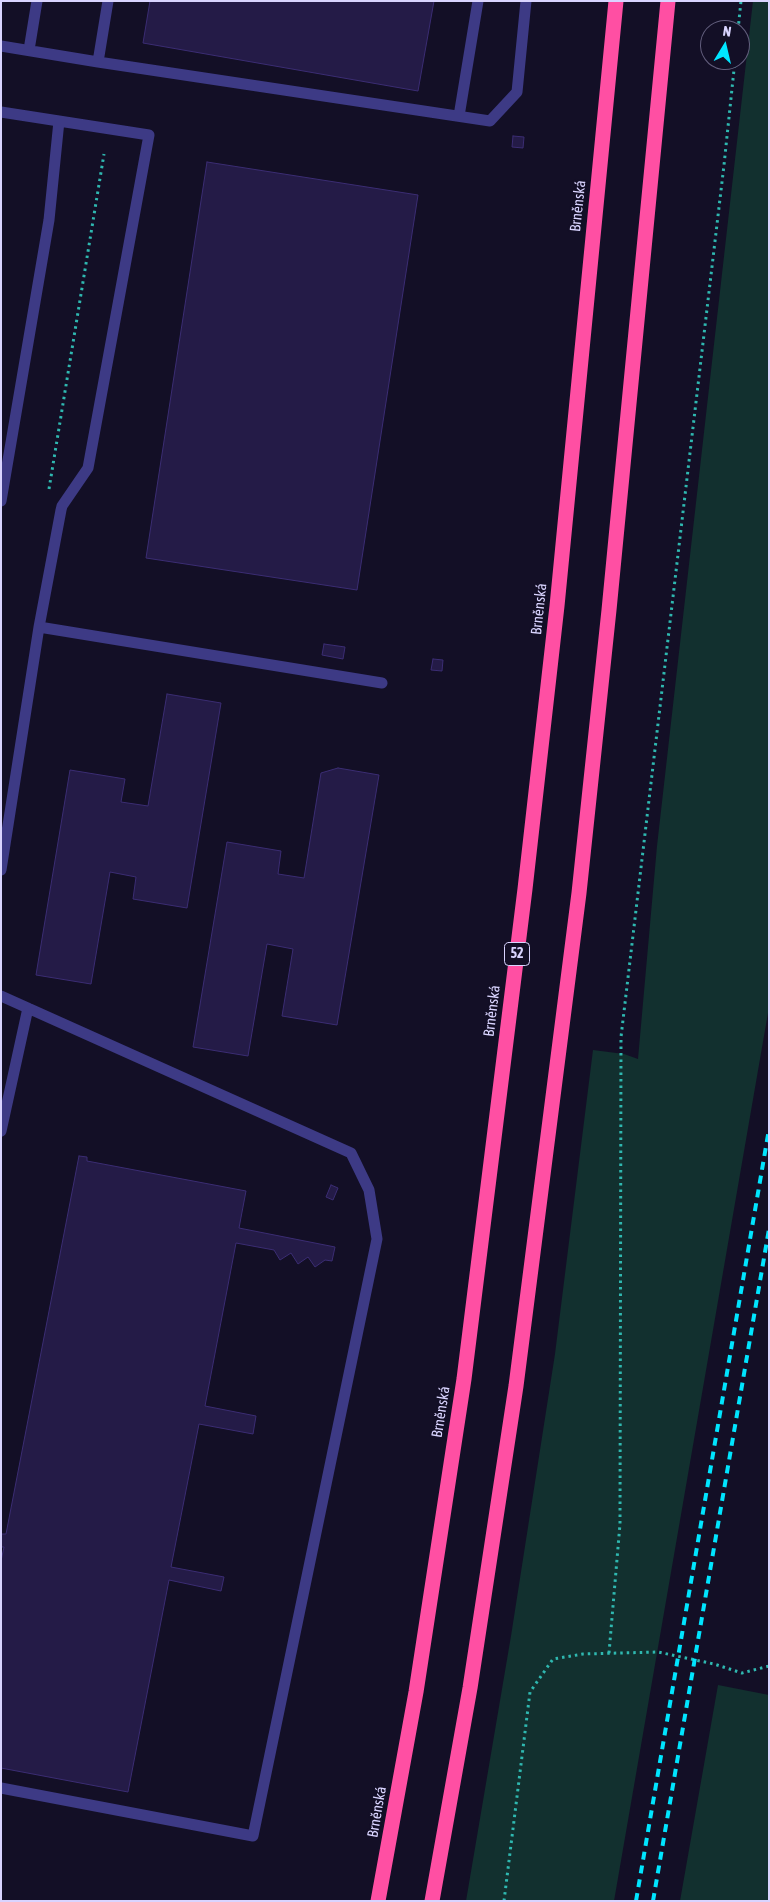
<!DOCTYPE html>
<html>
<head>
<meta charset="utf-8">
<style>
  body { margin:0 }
  #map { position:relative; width:770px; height:1902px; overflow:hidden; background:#130f26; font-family:"Asap Condensed",sans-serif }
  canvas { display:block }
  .frame { position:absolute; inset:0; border:2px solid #d9d4ff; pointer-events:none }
  .north { position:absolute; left:700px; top:20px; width:50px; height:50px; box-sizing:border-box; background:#130f26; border:1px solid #625e7d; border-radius:50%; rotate:9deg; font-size:14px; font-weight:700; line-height:20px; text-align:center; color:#d9d4ff }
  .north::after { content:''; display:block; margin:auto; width:18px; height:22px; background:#00e5ff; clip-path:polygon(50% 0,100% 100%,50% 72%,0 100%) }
</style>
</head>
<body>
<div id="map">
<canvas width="770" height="1902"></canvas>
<div class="frame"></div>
<div class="north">N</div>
</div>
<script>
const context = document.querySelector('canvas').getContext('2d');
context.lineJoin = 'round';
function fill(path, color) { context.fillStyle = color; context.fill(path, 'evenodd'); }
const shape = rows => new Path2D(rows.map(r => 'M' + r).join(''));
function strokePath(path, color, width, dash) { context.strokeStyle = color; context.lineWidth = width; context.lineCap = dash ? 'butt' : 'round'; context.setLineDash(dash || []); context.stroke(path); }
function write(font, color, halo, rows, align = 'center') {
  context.font = font + ' "Asap Condensed",sans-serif'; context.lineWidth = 4; context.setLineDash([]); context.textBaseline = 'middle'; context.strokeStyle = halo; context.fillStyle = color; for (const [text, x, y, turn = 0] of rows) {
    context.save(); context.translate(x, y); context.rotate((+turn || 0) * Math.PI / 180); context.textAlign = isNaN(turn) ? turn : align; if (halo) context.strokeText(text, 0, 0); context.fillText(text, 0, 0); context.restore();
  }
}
fill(shape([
  [753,1,769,1,769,1007,614,1901,466,1901,511,1636,555,1354,593,1050,624,1054,638,1059,657,846],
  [718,1685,769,1695,769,1901,680,1901]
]), '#12302f');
const building = shape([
  [150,1,434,1,418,91,143,43,150,1],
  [513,136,524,137,523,148,512,147,513,136],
  [207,162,418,195,357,590,146,558,207,162],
  [324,644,345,647,343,659,322,655,324,644],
  [433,659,443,660,442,671,431,670,433,659],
  [167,694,221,703,187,908,133,899,136,877,110,872,91,984,36,975,70,770,125,779,121,802,148,806,167,694],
  [338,768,379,775,337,1025,282,1016,293,949,267,944,248,1056,193,1047,227,842,281,851,278,874,304,878,321,773,338,768],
  [79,1156,87,1157,87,1161,246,1191,239,1228,335,1247,332,1261,325,1260,315,1267,308,1257,298,1264,291,1253,280,1260,274,1250,236,1243,205,1406,256,1416,253,1434,199,1424,171,1567,224,1577,221,1591,169,1580,128,1792,1,1768,1,1561,4,1547,1,1547,1,1534,6,1534,79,1156],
  [331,1185,338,1188,333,1200,326,1197,331,1185]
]);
fill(building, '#241b47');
strokePath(building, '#3b2d73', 1);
strokePath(shape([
  [738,30,741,1],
  [49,489,104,154],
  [609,1653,620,1524,621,1037,724,165,735,60],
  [504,1901,530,1692,553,1659,583,1654,658,1652,714,1664,742,1673,769,1666]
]), '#2fb8b0', 3, [2.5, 4]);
strokePath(shape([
  [1,46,98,62,108,1],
  [29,50,37,1],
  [98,62,490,121,517,92,526,1],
  [1,112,149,135,88,468,62,506,61,510,39,627,1,870],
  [459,116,478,1],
  [1,501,49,220,59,121],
  [39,627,382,683],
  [1,996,351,1153,369,1190,377,1239,253,1836,1,1788],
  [1,1131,28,1008]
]), '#3d3a85', 11);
strokePath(shape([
  [378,1901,416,1692,464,1379,525,889,557,606,616,1],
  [432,1901,470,1688,516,1386,579,893,609,610,668,1]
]), '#ff4fa3', 15);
strokePath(shape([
  [636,1901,769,1129],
  [653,1901,769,1229]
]), '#00e5ff', 4, [8, 6]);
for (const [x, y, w] of [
  [517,954,25]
]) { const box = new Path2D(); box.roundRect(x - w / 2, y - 11.5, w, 23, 4); context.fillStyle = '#130f26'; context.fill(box); strokePath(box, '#d9d4ff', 1); }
write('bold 14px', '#d9d4ff', null, [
  ["52",517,954]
]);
write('15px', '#d9d4ff', '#130f26', [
  ["Brněnská",578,206,-84],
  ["Brněnská",539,609,-84],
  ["Brněnská",492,1011,-83],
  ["Brněnská",441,1412,-81],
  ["Brněnská",377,1812,-80]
]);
</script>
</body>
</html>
